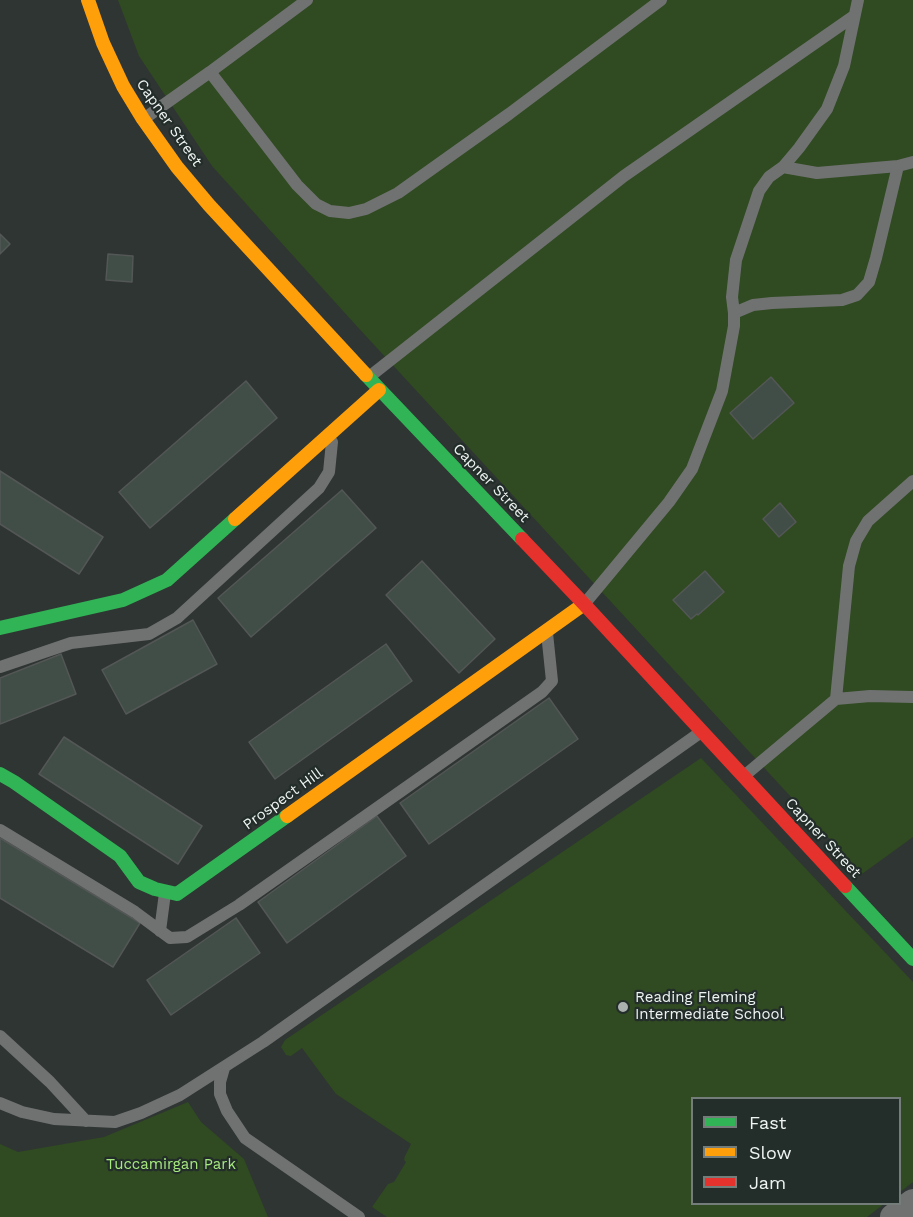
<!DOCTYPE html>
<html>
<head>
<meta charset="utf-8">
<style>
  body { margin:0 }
  #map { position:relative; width:913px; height:1217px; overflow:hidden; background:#2f3533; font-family:"Work Sans",sans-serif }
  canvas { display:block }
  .legend { position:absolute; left:691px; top:1097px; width:210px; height:108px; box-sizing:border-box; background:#232d2a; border:2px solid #747d7a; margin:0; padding:8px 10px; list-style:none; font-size:18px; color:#eef4f2 }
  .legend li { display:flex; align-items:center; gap:12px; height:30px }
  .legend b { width:30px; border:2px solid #747d7a }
</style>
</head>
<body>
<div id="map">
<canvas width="913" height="1217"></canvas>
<ul class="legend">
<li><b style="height:8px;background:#30b455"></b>Fast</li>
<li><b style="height:8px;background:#ff9f0a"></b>Slow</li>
<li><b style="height:8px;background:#e5322d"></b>Jam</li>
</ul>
</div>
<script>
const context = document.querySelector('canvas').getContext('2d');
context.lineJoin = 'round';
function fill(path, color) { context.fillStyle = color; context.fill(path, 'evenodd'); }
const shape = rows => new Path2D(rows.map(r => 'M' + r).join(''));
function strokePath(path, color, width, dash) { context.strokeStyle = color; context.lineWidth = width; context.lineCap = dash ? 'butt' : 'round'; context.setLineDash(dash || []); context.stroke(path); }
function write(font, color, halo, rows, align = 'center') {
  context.font = font + ' "Work Sans",sans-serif'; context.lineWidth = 4.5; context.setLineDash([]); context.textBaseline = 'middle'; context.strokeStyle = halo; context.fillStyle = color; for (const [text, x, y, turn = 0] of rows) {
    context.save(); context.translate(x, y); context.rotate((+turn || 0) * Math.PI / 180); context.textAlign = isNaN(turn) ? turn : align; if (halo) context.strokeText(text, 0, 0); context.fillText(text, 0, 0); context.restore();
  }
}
fill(shape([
  [118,0,913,0,913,837,862,874,353,322,212,166,139,56],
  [701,758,913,982,913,1182,900,1192,900,1098,692,1098,692,1204,884,1204,867,1217,387,1217,372,1207,388,1184,394,1182,406,1162,404,1160,405,1156,411,1144,336,1094,302,1048,291,1056,286,1055,281,1047,285,1040],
  [188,1102,201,1122,244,1159,268,1217,0,1217,0,1144,18,1152,104,1137]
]), '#304a21');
const building = shape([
  [0,234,10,244,0,254,0,234],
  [108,254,133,256,132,282,106,280,108,254],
  [771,377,794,403,753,439,730,413,771,377],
  [246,381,277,418,150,528,119,492,246,381],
  [0,471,103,537,79,574,0,524,0,471],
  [342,490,376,528,251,637,218,598,342,490],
  [780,503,796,522,779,537,763,519,780,503],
  [422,561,495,639,459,673,386,595,422,561],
  [705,571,724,592,698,615,697,614,691,619,673,600,705,571],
  [193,620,217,664,126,714,102,670,193,620],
  [386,644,412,681,275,779,249,742,386,644],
  [61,654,76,694,0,724,0,678,61,654],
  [549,698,578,739,429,844,400,803,549,698],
  [64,737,202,826,178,864,39,774,64,737],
  [377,816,406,856,287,943,258,902,377,816],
  [0,838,140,923,113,967,0,898,0,838],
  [236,918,260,953,171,1015,147,980,236,918]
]);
fill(building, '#414e48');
strokePath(building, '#535755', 1.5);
strokePath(shape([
  [210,72,297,185,316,204,330,211,349,213,366,209,398,193,509,114,661,0],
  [145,118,210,72,307,0],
  [783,167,817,173,898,166,913,162],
  [734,313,753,305,772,303,842,300,857,295,869,282,876,258,898,166],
  [369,377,624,176,854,16],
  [586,602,669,502,692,469,722,391,734,326,734,313,732,297,736,260,759,191,769,177,783,167,799,148,827,109,844,66,858,0],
  [0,667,71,643,149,634,177,618,319,488,329,472,332,442],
  [836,699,849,566,856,541,868,521,913,481],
  [744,776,836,699,870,696,913,697],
  [0,830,135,912,170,938,187,937,239,905,542,692,552,681,547,633],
  [160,931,165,893],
  [0,1036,50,1082,86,1121],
  [224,1068,220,1082,220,1094,227,1111,245,1138,359,1217],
  [0,1103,22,1112,54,1119,115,1122,141,1113,180,1095,263,1042,701,732]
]), '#707272', 12);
strokePath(shape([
  [893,1217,913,1202]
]), '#707272', 26);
strokePath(shape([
  [366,375,522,539],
  [0,628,123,600,167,580,235,519],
  [0,774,14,782,120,856,139,882,155,889,177,894,287,816],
  [845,886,913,959]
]), '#30b455', 14);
strokePath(shape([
  [88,0,103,43,123,86,143,119,177,167,209,205,366,375],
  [235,519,379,390],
  [287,816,584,604]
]), '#ff9f0a', 14);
strokePath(shape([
  [522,539,584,604,845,886]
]), '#e5322d', 14);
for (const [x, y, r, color] of [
  [623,1007,6,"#abb1af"]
]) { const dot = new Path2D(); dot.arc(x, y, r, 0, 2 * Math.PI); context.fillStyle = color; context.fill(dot); strokePath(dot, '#232d2a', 2); }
write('15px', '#eef4f2', '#232d2a', [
  ["Capner Street",169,123,55],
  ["Capner Street",491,483,46],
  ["Prospect Hill",283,799,-36],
  ["Capner Street",823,838,47]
]);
write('15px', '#eef4f2', '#232d2a', [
  ["Reading Fleming",635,998],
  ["Intermediate School",635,1015]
], 'left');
write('15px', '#a6e97e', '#232d2a', [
  ["Tuccamirgan Park",171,1165]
]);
</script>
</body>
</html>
